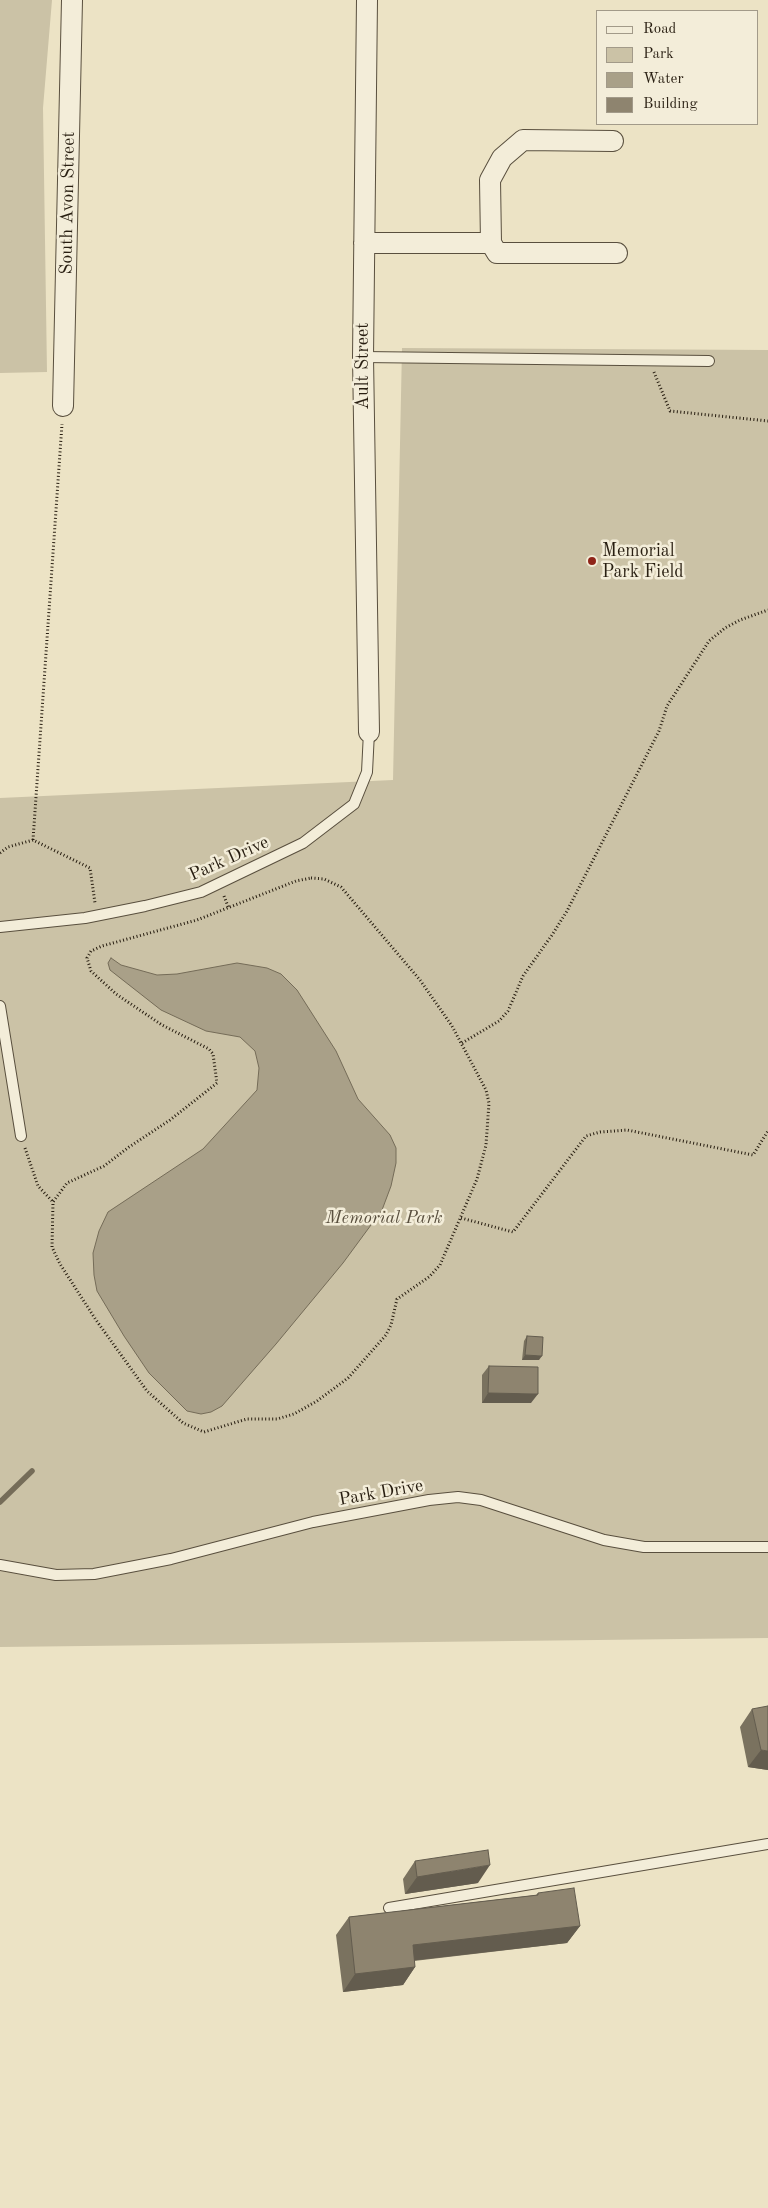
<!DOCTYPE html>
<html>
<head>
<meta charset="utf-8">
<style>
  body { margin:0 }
  #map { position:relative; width:768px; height:2208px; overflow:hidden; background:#ece3c5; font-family:"Old Standard TT",serif }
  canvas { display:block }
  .legend { position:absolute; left:596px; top:10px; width:162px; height:115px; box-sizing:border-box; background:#f3edd9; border:1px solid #a29a89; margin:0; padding:6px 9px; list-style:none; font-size:15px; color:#281e11 }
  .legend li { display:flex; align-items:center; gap:10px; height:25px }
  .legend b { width:25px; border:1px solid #a29a89 }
</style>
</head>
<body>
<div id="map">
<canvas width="768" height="2208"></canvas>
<ul class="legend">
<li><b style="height:6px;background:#f3edd9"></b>Road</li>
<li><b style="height:14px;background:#cbc2a6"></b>Park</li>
<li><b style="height:14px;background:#a9a088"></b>Water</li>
<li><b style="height:14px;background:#8e846f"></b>Building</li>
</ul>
</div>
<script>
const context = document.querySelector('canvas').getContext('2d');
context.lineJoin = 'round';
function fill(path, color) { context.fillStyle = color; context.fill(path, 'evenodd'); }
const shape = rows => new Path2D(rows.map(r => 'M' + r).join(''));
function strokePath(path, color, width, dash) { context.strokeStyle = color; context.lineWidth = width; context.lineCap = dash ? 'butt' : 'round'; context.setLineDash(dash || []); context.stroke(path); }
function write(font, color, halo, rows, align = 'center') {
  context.font = font + ' "Old Standard TT",serif'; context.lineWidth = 5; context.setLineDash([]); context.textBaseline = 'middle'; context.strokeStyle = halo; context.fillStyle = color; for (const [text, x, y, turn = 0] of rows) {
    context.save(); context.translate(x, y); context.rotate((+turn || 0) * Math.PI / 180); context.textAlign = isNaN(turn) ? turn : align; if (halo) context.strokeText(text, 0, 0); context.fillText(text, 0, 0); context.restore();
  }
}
fill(shape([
  [0,0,52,0,43,108,47,372,0,373],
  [402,348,768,350,768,1638,0,1647,0,798,393,780]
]), '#cbc2a6');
const water = shape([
  [111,958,121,965,157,975,177,974,237,963,267,968,281,974,297,990,336,1051,358,1099,390,1135,396,1148,396,1163,391,1186,382,1210,343,1263,276,1344,222,1406,211,1412,201,1414,187,1411,149,1373,124,1336,97,1291,94,1275,93,1253,99,1231,108,1212,203,1149,257,1090,259,1068,255,1051,240,1037,206,1031,161,1010,110,970,108,963,111,958]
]);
fill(water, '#a9a088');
strokePath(water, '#756c58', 1);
strokePath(shape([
  [0,1502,32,1471]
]), '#756c58', 5.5);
const service = shape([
  [363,357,709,361],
  [0,927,85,918,145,906,201,892,303,843,354,804,367,772,369,732],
  [0,1006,21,1136],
  [0,1565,56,1575,94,1574,171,1559,313,1522,429,1500,458,1497,481,1500,604,1540,644,1547,768,1547],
  [389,1908,768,1844]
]);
const minor = shape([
  [367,0,363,357,369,732],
  [613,141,523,140,502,158,490,180,491,243,497,253,617,253],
  [364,243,491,243],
  [63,406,72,0]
]);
strokePath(service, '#594f3e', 12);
strokePath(minor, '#594f3e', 22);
strokePath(shape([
  [654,372,670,411,768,421],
  [33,840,62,424],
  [0,853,8,847,33,840,90,868,95,903],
  [311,878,324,879,341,887,420,980,452,1026,486,1090,489,1103,486,1145,477,1179,440,1265,429,1277,397,1299,391,1325,386,1335,348,1378,317,1401,294,1414,277,1419,247,1419,204,1432,183,1423,147,1391,96,1320,60,1264,52,1247,53,1202,67,1183,104,1166,129,1147,170,1120,217,1083,213,1054,209,1049,162,1025,116,994,91,971,87,958,91,951,102,946,197,920,296,881,311,878],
  [224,896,229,909],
  [462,1043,499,1021,508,1011,523,976,552,935,567,911,659,731,667,706,709,641,725,628,740,620,768,610],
  [25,1148,38,1186,53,1202],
  [461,1218,513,1232,586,1136,600,1132,627,1130,753,1155,768,1131]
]), '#281e11', 3, [1, 2.5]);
strokePath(service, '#f3edd9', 10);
strokePath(minor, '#f3edd9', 20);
fill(shape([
  [527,1336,539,1360,522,1360,524,1341],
  [489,1366,531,1403,482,1403,482,1375],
  [752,1709,768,1770,748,1767,740,1727],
  [415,1861,478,1883,405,1894,403,1879],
  [538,1893,580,1926,567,1943,414,1961,415,1967,403,1985,343,1992,336,1935,349,1917,536,1895]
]), '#7a725f');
fill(shape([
  [525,1355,542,1356,539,1360,522,1360],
  [488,1393,538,1394,531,1403,482,1403],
  [761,1750,768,1751,768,1770,748,1767],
  [490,1865,478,1883,405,1894,417,1877],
  [580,1926,567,1943,400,1962,413,1945],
  [415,1967,403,1985,343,1992,355,1974]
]), '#635c4e');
const building = shape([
  [527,1336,543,1337,542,1356,525,1355,527,1336],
  [489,1366,538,1367,538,1394,488,1393,489,1366],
  [768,1706,768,1751,761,1750,752,1709,768,1706],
  [488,1850,490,1865,417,1877,415,1861,488,1850],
  [574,1888,580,1926,413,1945,415,1967,355,1974,349,1917,538,1895,538,1893,574,1888]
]);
fill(building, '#8e846f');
strokePath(building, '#635c4e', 1);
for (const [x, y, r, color] of [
  [592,561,5,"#8f2418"]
]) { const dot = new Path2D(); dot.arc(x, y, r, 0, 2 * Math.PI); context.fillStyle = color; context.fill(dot); strokePath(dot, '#f3edd9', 2); }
write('18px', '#281e11', '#f3edd9', [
  ["South Avon Street",68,203,-89],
  ["Ault Street",363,366,-90],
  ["Park Drive",229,859,-24],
  ["Park Drive",381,1493,-10]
]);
write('18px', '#281e11', '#f3edd9', [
  ["Memorial",602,551],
  ["Park Field",602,572]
], 'left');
write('italic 18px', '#594f3e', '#f3edd9', [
  ["Memorial Park",384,1218]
]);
</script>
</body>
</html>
